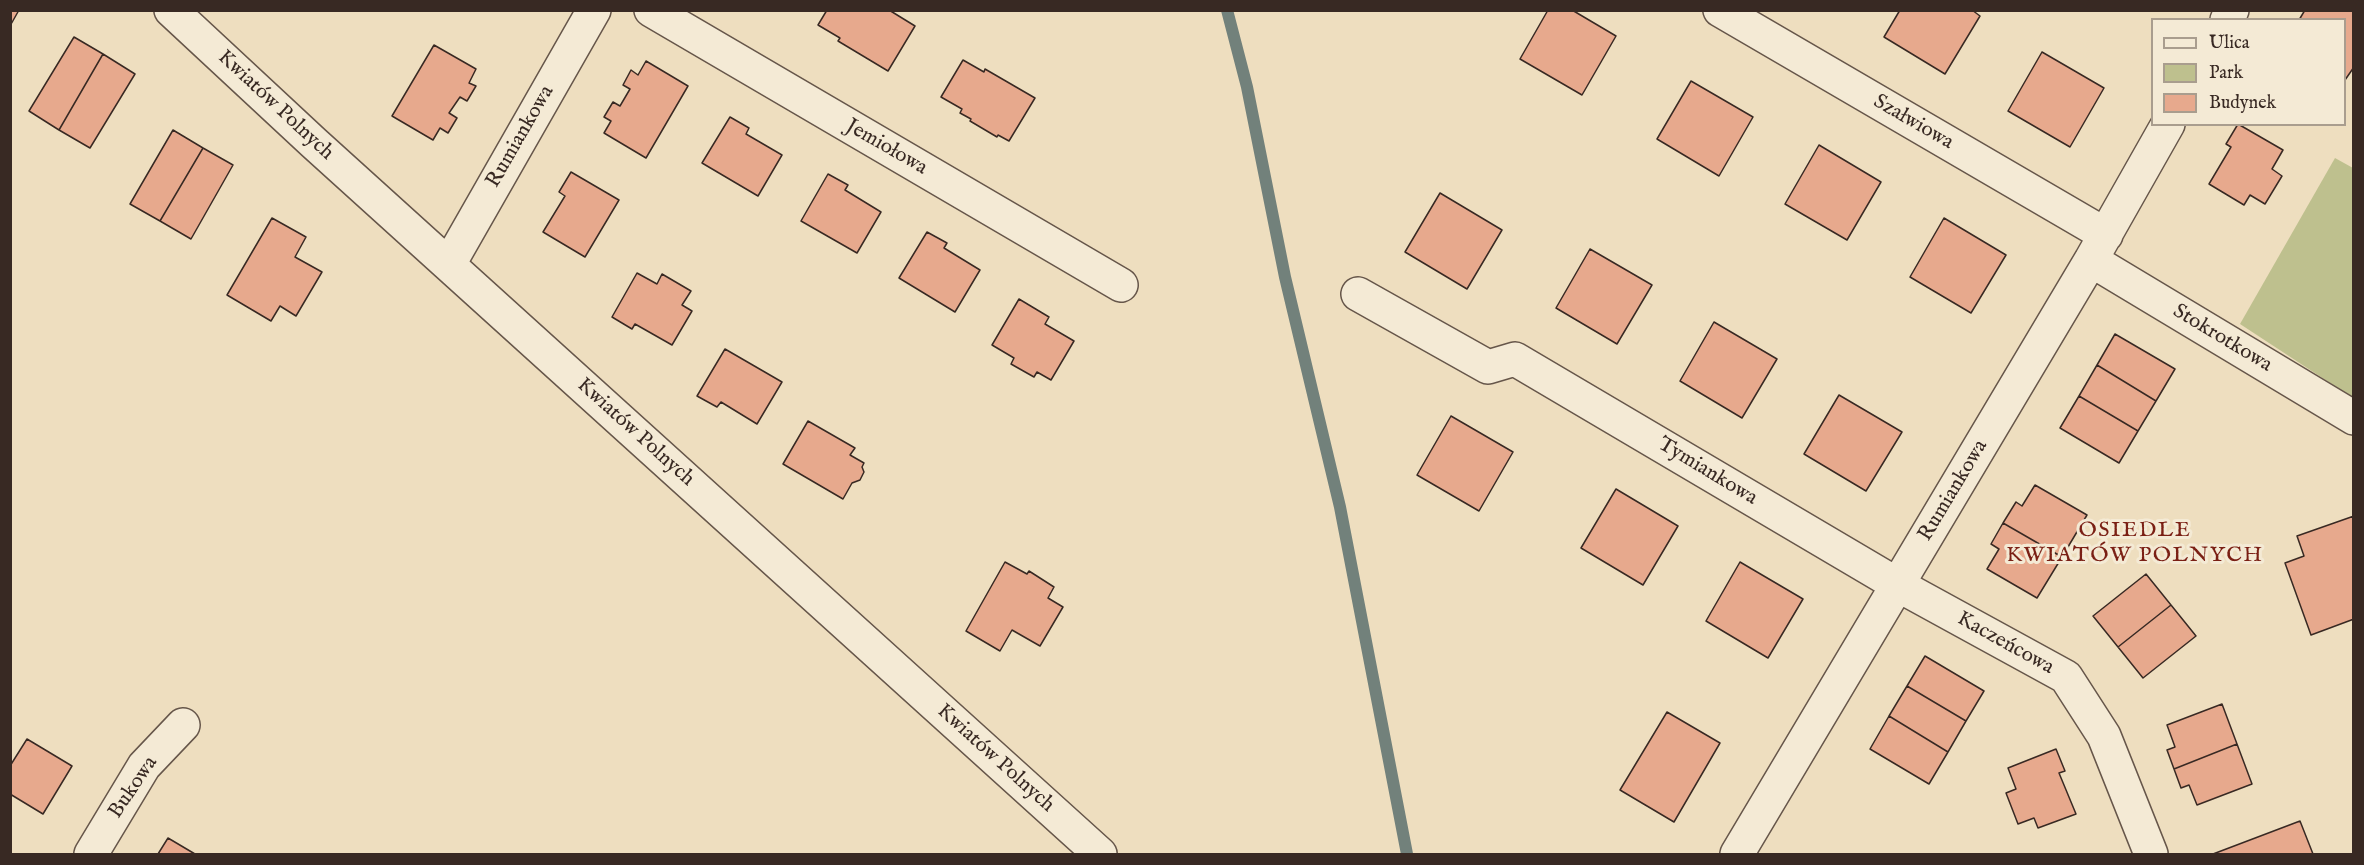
<!DOCTYPE html>
<html>
<head>
<meta charset="utf-8">
<style>
  body { margin:0 }
  #map { position:relative; width:2364px; height:865px; overflow:hidden; background:#eedebf; font-family:"IM FELL English",serif }
  canvas { display:block }
  .frame { position:absolute; inset:0; border:12px solid #382923; pointer-events:none }
  .legend { position:absolute; left:2151px; top:18px; width:195px; height:108px; box-sizing:border-box; background:#f4ead5; border:2px solid #a99d8e; margin:0; padding:8px 10px; list-style:none; font-size:18px; color:#382923 }
  .legend li { display:flex; align-items:center; gap:12px; height:30px }
  .legend b { width:30px; border:2px solid #a99d8e }
</style>
</head>
<body>
<div id="map">
<canvas width="2364" height="865"></canvas>
<div class="frame"></div>
<ul class="legend">
<li><b style="height:8px;background:#f4ead5"></b>Ulica</li>
<li><b style="height:16px;background:#bec08e"></b>Park</li>
<li><b style="height:16px;background:#e7a98d"></b>Budynek</li>
</ul>
</div>
<script>
const context = document.querySelector('canvas').getContext('2d');
context.lineJoin = 'round';
function fill(path, color) { context.fillStyle = color; context.fill(path, 'evenodd'); }
const shape = rows => new Path2D(rows.map(r => 'M' + r).join(''));
function strokePath(path, color, width, dash) { context.strokeStyle = color; context.lineWidth = width; context.lineCap = dash ? 'butt' : 'round'; context.setLineDash(dash || []); context.stroke(path); }
function write(font, color, halo, rows, align = 'center') {
  context.font = font + ' "IM FELL English",serif'; context.lineWidth = 6; context.setLineDash([]); context.textBaseline = 'middle'; context.strokeStyle = halo; context.fillStyle = color; for (const [text, x, y, turn = 0] of rows) {
    context.save(); context.translate(x, y); context.rotate((+turn || 0) * Math.PI / 180); context.textAlign = isNaN(turn) ? turn : align; if (halo) context.strokeText(text, 0, 0); context.fillText(text, 0, 0); context.restore();
  }
}
fill(shape([
  [2335,158,2353,168,2353,398,2240,324]
]), '#bec08e');
strokePath(shape([
  [1227,10,1247,87,1285,277,1340,507,1407,854]
]), '#72817b', 12);
const building = shape([
  [10,10,19,10,10,26,10,10],
  [827,10,889,10,915,26,888,71,838,41,840,38,818,25,827,10],
  [1548,10,1572,10,1616,36,1582,95,1520,59,1548,10],
  [1900,10,1972,10,1980,16,1945,74,1884,37,1900,10],
  [2305,10,2354,10,2354,67,2345,80,2344,20,2299,20,2305,10],
  [74,37,103,54,59,130,29,111,74,37],
  [434,45,476,69,469,83,476,86,467,101,460,97,449,113,457,118,448,133,440,128,433,140,392,116,434,45],
  [2042,52,2104,88,2070,147,2008,111,2042,52],
  [103,54,135,74,90,148,59,130,103,54],
  [963,60,984,72,985,69,1035,98,1009,141,998,135,997,137,970,121,971,119,960,113,962,109,941,97,963,60],
  [646,61,688,86,646,158,604,133,611,121,604,117,613,102,620,106,630,89,623,85,631,70,638,75,646,61],
  [1691,81,1753,117,1719,176,1657,139,1691,81],
  [730,117,749,128,746,134,782,155,758,196,702,163,730,117],
  [2238,124,2283,150,2272,169,2282,176,2265,204,2250,195,2244,205,2209,184,2231,147,2226,144,2238,124],
  [173,130,203,148,160,221,130,204,173,130],
  [1819,145,1881,182,1847,240,1785,204,1819,145],
  [203,148,233,165,191,239,160,221,203,148],
  [571,172,619,200,585,257,543,232,565,196,559,192,571,172],
  [828,174,848,185,845,190,881,212,857,253,801,221,828,174],
  [1440,193,1502,230,1467,289,1405,252,1440,193],
  [272,218,306,237,295,257,322,272,296,316,280,306,271,321,227,295,272,218],
  [1944,218,2006,255,1971,313,1910,277,1944,218],
  [927,232,947,243,944,248,980,270,955,312,899,278,927,232],
  [1590,249,1652,285,1617,344,1556,308,1590,249],
  [637,273,657,284,662,274,691,291,682,305,692,311,672,345,635,324,632,329,612,317,637,273],
  [1019,299,1049,317,1045,324,1074,341,1051,380,1037,372,1034,377,1011,364,1014,358,992,345,1019,299],
  [1714,322,1777,359,1742,418,1680,381,1714,322],
  [2115,334,2175,369,2156,401,2097,365,2115,334],
  [725,349,782,382,757,424,721,402,717,407,697,396,725,349],
  [2097,365,2156,401,2138,431,2079,396,2097,365],
  [1839,395,1902,432,1866,491,1804,454,1839,395],
  [2079,396,2138,431,2119,463,2060,428,2079,396],
  [1451,416,1513,452,1479,511,1417,475,1451,416],
  [808,421,855,448,850,455,864,463,862,467,864,472,860,480,852,483,843,499,783,464,808,421],
  [2035,485,2087,515,2062,557,2003,523,2016,502,2022,506,2035,485],
  [1616,489,1678,526,1643,585,1581,548,1616,489],
  [2354,516,2354,619,2311,635,2285,563,2304,556,2297,536,2354,516],
  [2003,523,2062,557,2037,598,1987,569,1999,549,1991,544,2003,523],
  [1005,562,1027,574,1029,571,1054,587,1048,598,1063,607,1040,646,1012,630,1000,651,966,631,1005,562],
  [1740,562,1803,599,1768,658,1706,621,1740,562],
  [2146,574,2171,605,2118,647,2093,616,2146,574],
  [2171,605,2196,636,2143,678,2118,647,2171,605],
  [1925,656,1984,691,1966,721,1907,686,1925,656],
  [1907,686,1966,721,1948,752,1889,716,1907,686],
  [2222,704,2237,744,2174,769,2167,750,2175,747,2167,725,2222,704],
  [1667,712,1720,743,1674,822,1620,790,1667,712],
  [1889,716,1948,752,1929,784,1870,749,1889,716],
  [27,739,72,766,43,814,10,794,10,766,27,739],
  [2237,744,2252,784,2197,805,2189,785,2181,788,2174,769,2237,744],
  [2056,749,2065,771,2059,773,2076,814,2038,828,2034,818,2018,824,2006,793,2016,789,2008,768,2056,749],
  [2300,821,2313,854,2213,854,2300,821],
  [168,838,195,854,158,854,168,838]
]);
fill(building, '#e7a98d');
strokePath(building, '#382923', 1.5);
const minor = shape([
  [171,10,314,143,1100,854],
  [651,10,1121,285],
  [1720,10,2106,235],
  [2227,20,2232,10],
  [2091,260,2354,418],
  [449,264,594,10],
  [1358,294,1488,367,1515,359,1898,585,2066,677,2104,736,2151,854],
  [91,854,144,766,183,725],
  [1737,854,2091,260,2168,124]
]);
strokePath(minor, '#66564a', 36);
strokePath(minor, '#f4ead5', 33);
write('21px', '#382923', '#f4ead5', [
  ["Kwiatów Polnych",275,106,43],
  ["Szałwiowa",1913,123,30],
  ["Rumiankowa",521,137,-60],
  ["Jemiołowa",886,148,30],
  ["Stokrotkowa",2222,339,31],
  ["Kwiatów Polnych",635,433,42],
  ["Tymiankowa",1707,472,31],
  ["Rumiankowa",1954,491,-59],
  ["Kaczeńcowa",2005,644,29],
  ["Kwiatów Polnych",995,759,42],
  ["Bukowa",134,788,-56]
]);
context.letterSpacing = '1.5px';
write('22px', '#7a1f14', '#f4ead5', [
  ["OSIEDLE",2135,531],
  ["KWIATÓW POLNYCH",2135,556]
]);
context.letterSpacing = '0px';
</script>
</body>
</html>
